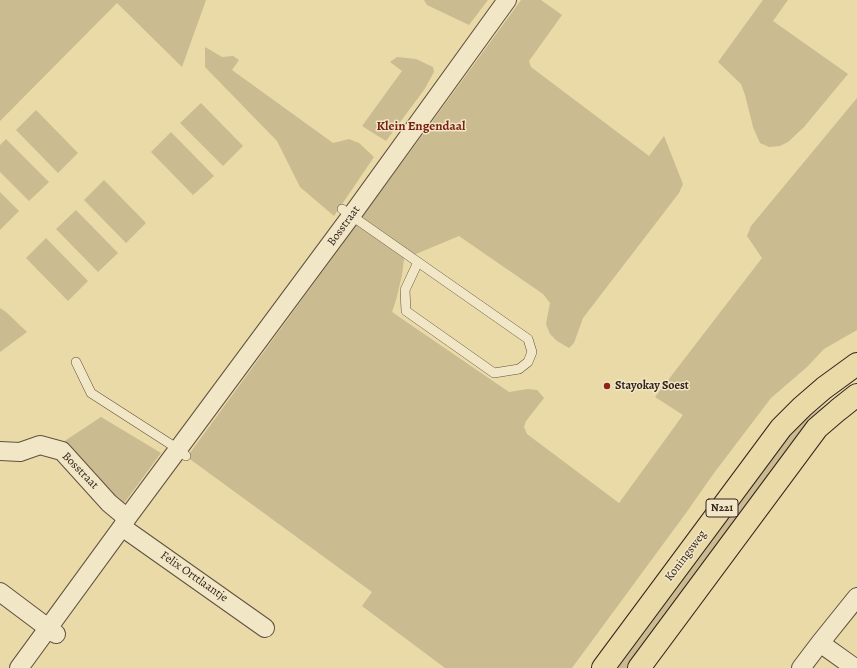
<!DOCTYPE html>
<html>
<head>
<meta charset="utf-8">
<style>
  body { margin:0 }
  canvas { display:block; background:#e9daa8 }
</style>
</head>
<body>
<canvas width="857" height="668"></canvas>
<script>
const context = document.querySelector('canvas').getContext('2d');
context.lineJoin = 'round';
function fill(path, color) { context.fillStyle = color; context.fill(path, 'evenodd'); }
const shape = rows => new Path2D(rows.map(r => 'M' + r).join(''));
function strokePath(path, color, width, dash) { context.strokeStyle = color; context.lineWidth = width; context.lineCap = dash ? 'butt' : 'round'; context.setLineDash(dash || []); context.stroke(path); }
function write(font, color, halo, rows, align = 'center') {
  context.font = font + ' Alegreya,serif'; context.lineWidth = 3; context.setLineDash([]); context.textBaseline = 'middle'; context.strokeStyle = halo; context.fillStyle = color; for (const [text, x, y, turn = 0] of rows) {
    context.save(); context.translate(x, y); context.rotate((+turn || 0) * Math.PI / 180); context.textAlign = isNaN(turn) ? turn : align; if (halo) context.strokeText(text, 0, 0); context.fillText(text, 0, 0); context.restore();
  }
}
fill(shape([
  [0,0,206,0,182,67,117,3,0,121],
  [424,0,488,0,469,25,427,5],
  [521,0,541,0,562,15,529,61,531,67,649,156,664,136,683,184,679,193,583,318,574,343,569,348,557,341,550,334,546,324,550,303,543,294,459,236,404,259,402,275,396,300,392,312,509,392,528,389,537,390,544,398,526,421,524,427,527,434,619,503,683,415,655,397,762,258,747,236,751,226,857,98,857,330,824,349,807,367,771,398,714,473,686,513,572,668,445,668,362,606,372,592,187,457],
  [763,0,788,0,773,21,848,74,804,127,788,142,780,146,769,147,760,143,753,127,745,95,741,84,718,62],
  [205,47,222,57,233,56,239,60,232,70,333,143,349,139,359,143,374,157,334,216,300,187,277,141,205,67],
  [397,57,416,59,433,67,434,72,424,90,386,141,362,126,402,71,390,62],
  [201,103,243,146,223,166,180,123],
  [36,110,78,153,58,173,16,130],
  [171,132,214,176,193,195,151,152],
  [6,139,49,182,29,201,0,172,0,145],
  [104,180,146,223,126,243,84,200],
  [0,192,19,211,0,230],
  [76,210,118,253,98,272,56,229],
  [46,238,88,281,68,301,26,258],
  [0,308,6,312,27,332,0,352],
  [836,397,800,435,628,668,611,668,779,445,810,416],
  [101,417,161,453,122,506,63,442]
]), '#cabb90');
const service = shape([
  [342,209,528,339,532,352,528,362,519,369,494,373,406,311,405,290,418,262],
  [76,362,91,393,178,449,186,456]
]);
const minor = shape([
  [0,451,20,452,40,445,62,451,109,503,127,518],
  [122,527,265,628],
  [0,592,56,634],
  [820,643,855,668],
  [19,668,122,527,127,518,351,216,507,0],
  [801,668,820,643,857,597]
]);
const primary = shape([
  [603,668,781,428,802,407,824,388,857,364],
  [639,668,817,428,838,410,857,395]
]);
strokePath(service, '#615140', 10);
strokePath(minor, '#615140', 20);
strokePath(primary, '#34231d', 24);
strokePath(service, '#f1e7c6', 9);
strokePath(minor, '#f1e7c6', 18);
strokePath(primary, '#e9daa8', 22);
for (const [x, y, r, color] of [
  [607,386,4,"#8f2418"]
]) { const dot = new Path2D(); dot.arc(x, y, r, 0, 2 * Math.PI); context.fillStyle = color; context.fill(dot); strokePath(dot, '#f1e7c6', 1.5); }
for (const [x, y, w] of [
  [722,508,32]
]) { const box = new Path2D(); box.roundRect(x - w / 2, y - 9, w, 18, 3); context.fillStyle = '#f1e7c6'; context.fill(box); strokePath(box, '#34231d', 1); }
write('bold 11px', '#34231d', null, [
  ["N221",722,508]
]);
write('12px', '#34231d', '#f1e7c6', [
  ["Bosstraat",344,226,-54],
  ["Bosstraat",80,471,46],
  ["Koningsweg",686,556,-53],
  ["Felix Orttlaantje",194,577,35]
]);
write('bold 12px', '#34231d', '#f1e7c6', [
  ["Stayokay Soest",615,386]
], 'left');
write('bold 13px', '#7a1f14', '#f1e7c6', [
  ["Klein Engendaal",421,127]
]);
</script>
</body>
</html>
